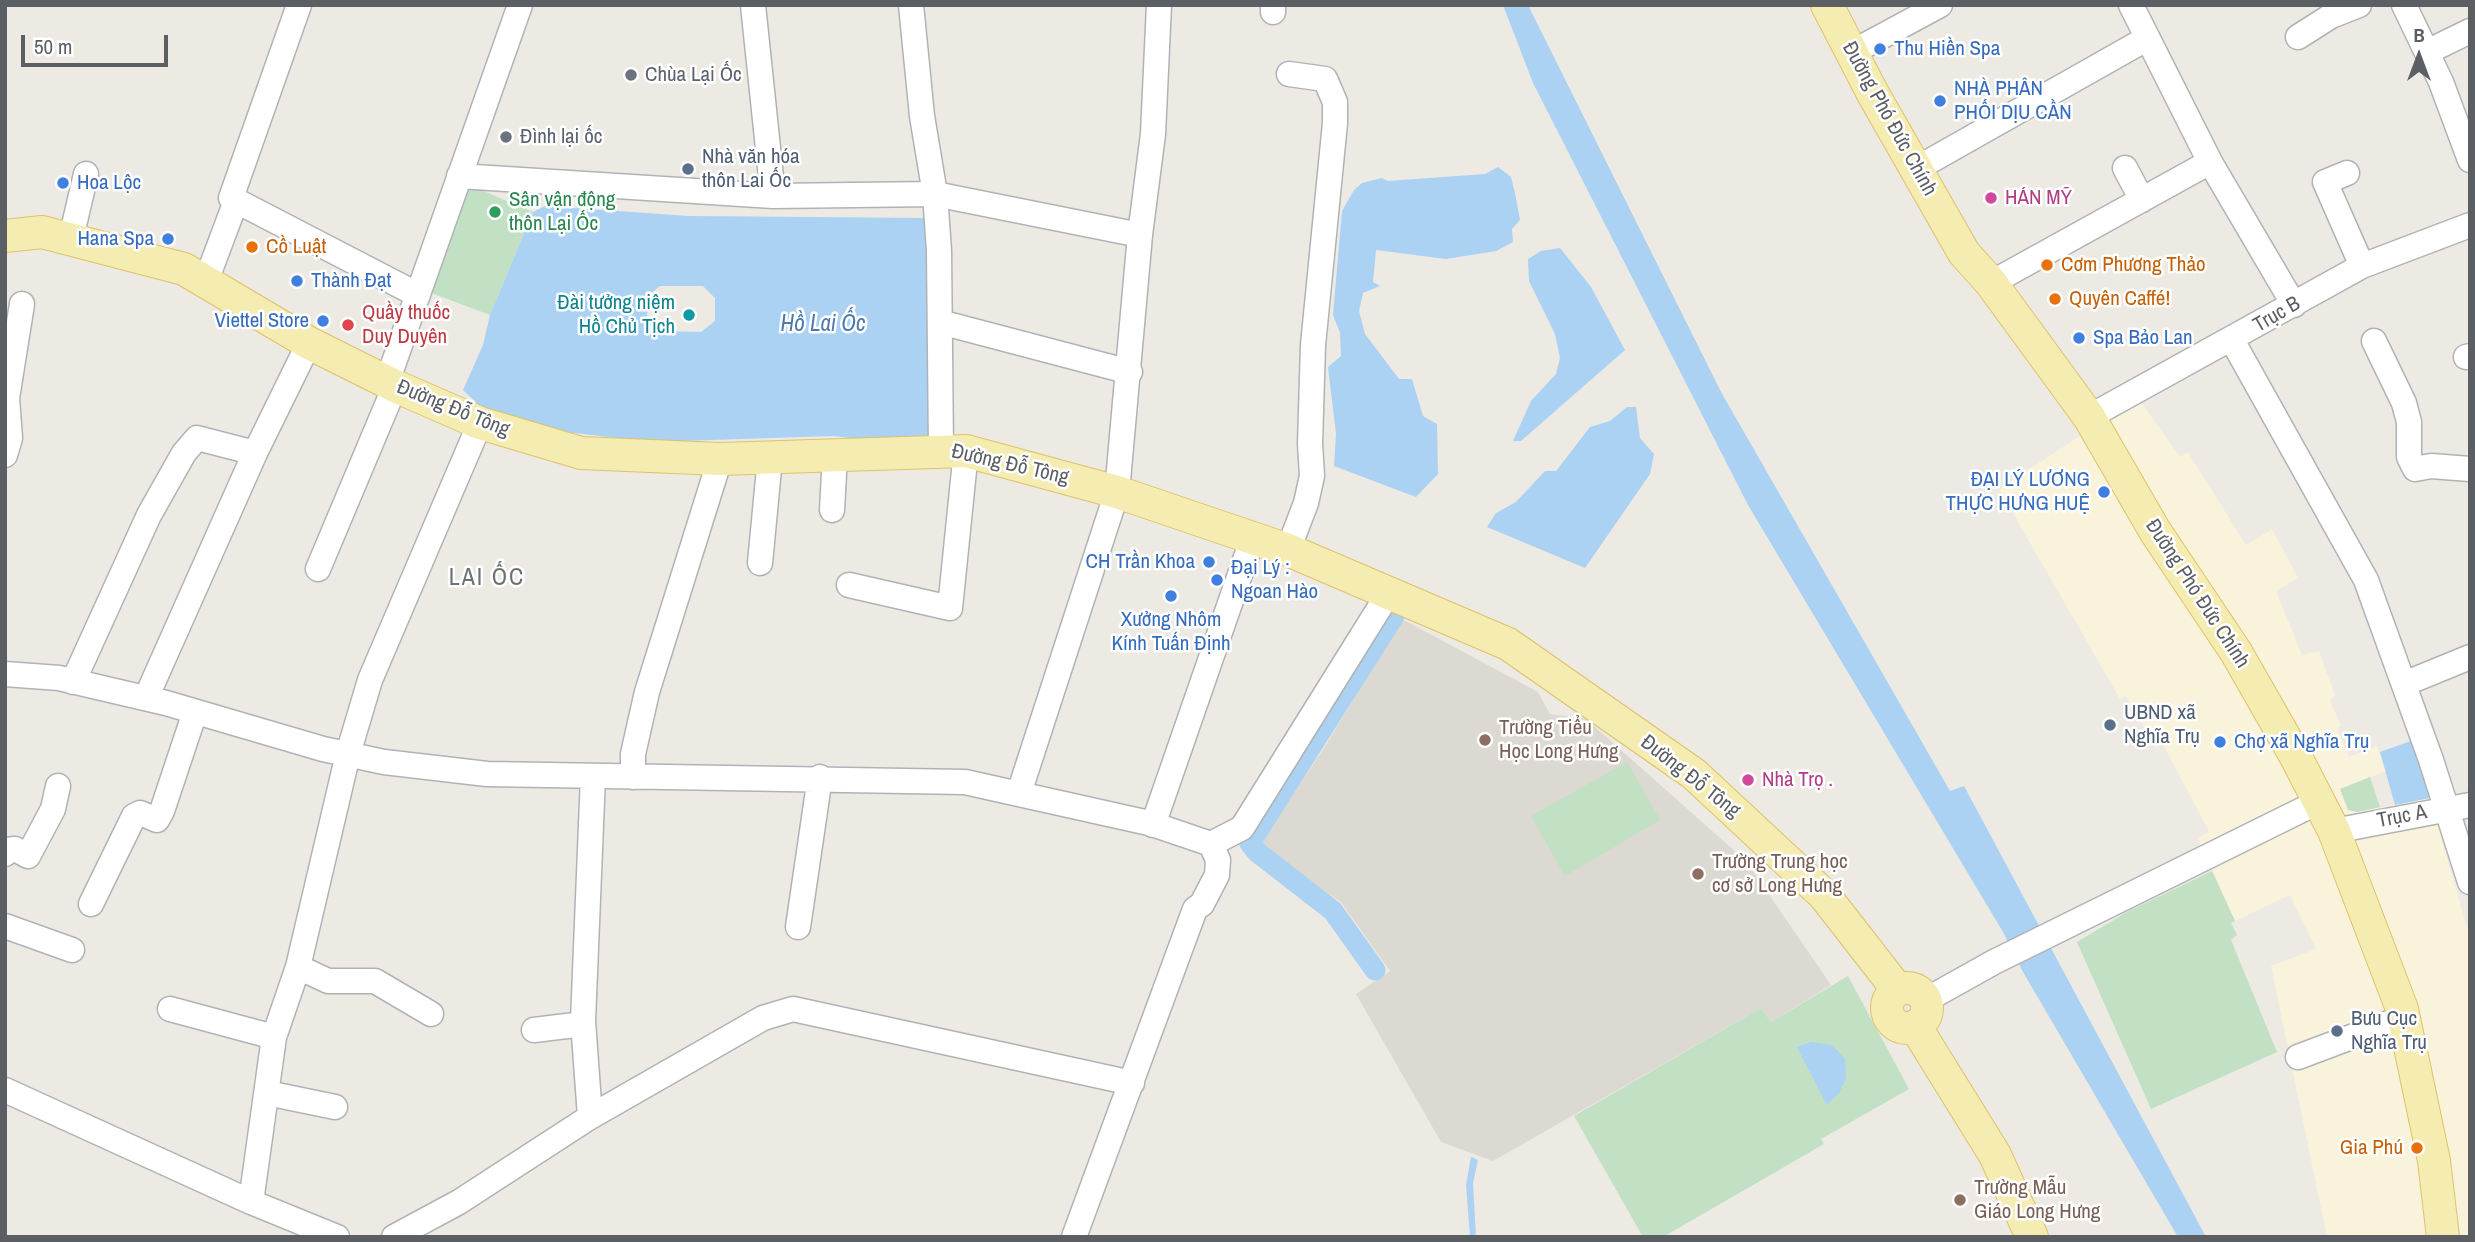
<!DOCTYPE html>
<html>
<head>
<meta charset="utf-8">
<style>
  body { margin:0 }
  #map { position:relative; width:2475px; height:1242px; overflow:hidden; background:#eceae3; font-family:"Archivo Narrow",sans-serif }
  canvas { display:block }
  .frame { position:absolute; inset:0; border:7px solid #5b5e62; pointer-events:none }
  .north { position:absolute; left:2384px; top:21px; width:70px; height:70px; -webkit-text-stroke:5px #fff; paint-order:stroke; rotate:0deg; font-size:19px; font-weight:700; line-height:28px; text-align:center; color:#5b5e62 }
  .north::after { content:''; display:block; margin:auto; width:24px; height:32px; background:#5b5e62; clip-path:polygon(50% 0,100% 100%,50% 72%,0 100%) }
  .scale { position:absolute; left:21px; top:35px; width:147px; height:32px; box-sizing:border-box; border:4px solid #5b5e62; border-top:0; padding-left:9px; font-size:21px; line-height:24px; white-space:nowrap; color:#5b5e62; -webkit-text-stroke:5px #fff; paint-order:stroke }
</style>
</head>
<body>
<div id="map">
<canvas width="2475" height="1242"></canvas>
<div class="frame"></div>
<div class="north">B</div>
<div class="scale">50 m</div>
</div>
<script>
const context = document.querySelector('canvas').getContext('2d');
context.lineJoin = 'round';
function fill(path, color) { context.fillStyle = color; context.fill(path, 'evenodd'); }
const shape = rows => new Path2D(rows.map(r => 'M' + r).join(''));
function strokePath(path, color, width, dash) { context.strokeStyle = color; context.lineWidth = width; context.lineCap = dash ? 'butt' : 'round'; context.setLineDash(dash || []); context.stroke(path); }
function write(font, color, halo, rows, align = 'center') {
  context.font = font + ' "Archivo Narrow",sans-serif'; context.lineWidth = 5; context.setLineDash([]); context.textBaseline = 'middle'; context.strokeStyle = halo; context.fillStyle = color; for (const [text, x, y, turn = 0] of rows) {
    context.save(); context.translate(x, y); context.rotate((+turn || 0) * Math.PI / 180); context.textAlign = isNaN(turn) ? turn : align; if (halo) context.strokeText(text, 0, 0); context.fillText(text, 0, 0); context.restore();
  }
}
fill(shape([
  [2138,398,2180,457,2188,452,2246,545,2272,529,2298,578,2276,591,2302,655,2319,651,2335,695,2330,700,2341,726,2337,728,2349,757,2377,746,2386,771,2341,789,2357,812,2430,798,2470,938,2470,1237,2327,1237,2271,966,2316,949,2290,895,2235,921,2198,838,2209,832,2163,744,2156,748,2126,696,2120,699,1999,489]
]), '#f9f3db');
fill(shape([
  [1402,619,1538,692,1550,714,1586,719,1746,861,1831,985,1771,1022,1761,1008,1493,1161,1441,1142,1356,994,1390,971,1341,902,1258,847,1326,745]
]), '#dbd9d1');
fill(shape([
  [469,185,533,212,490,315,426,291],
  [1627,762,1660,820,1565,876,1531,816],
  [2370,777,2380,807,2357,812,2348,810,2340,789],
  [2212,871,2235,921,2231,923,2237,935,2231,940,2277,1052,2151,1109,2077,942,2127,912],
  [1848,976,1909,1089,1821,1139,1824,1144,1663,1237,1643,1237,1574,1116,1761,1008,1771,1022]
]), '#c2e0c4');
fill(shape([
  [1503,5,1528,5,1721,392,1950,791,1964,786,2206,1237,2178,1237,2023,972,2003,932,1748,505,1533,83],
  [1498,167,1511,177,1515,193,1520,220,1512,229,1513,242,1496,251,1446,259,1376,250,1373,282,1380,286,1363,293,1359,311,1365,334,1399,379,1412,379,1423,416,1437,424,1438,474,1416,497,1334,466,1336,434,1328,367,1341,356,1340,333,1333,315,1342,211,1354,190,1362,183,1382,178,1388,181,1485,174],
  [545,206,689,216,926,218,935,448,833,436,651,442,566,432,485,411,463,390,483,345,490,315,533,212],
  [660,286,703,286,715,298,715,321,701,332,659,331,647,319,648,296],
  [1560,248,1591,287,1625,350,1521,441,1513,441,1531,401,1556,374,1560,358,1555,334,1529,281,1528,259,1541,251],
  [1627,407,1636,407,1640,438,1654,454,1650,474,1585,568,1487,527,1496,513,1516,502,1545,471,1556,471,1590,427,1610,421],
  [2419,738,2430,798,2395,805,2380,752],
  [1811,1042,1832,1045,1845,1059,1846,1079,1839,1093,1827,1105,1797,1047],
  [1471,1157,1478,1160,1473,1183,1476,1237,1470,1237,1466,1185]
]), '#abd1f3');
strokePath(shape([
  [1375,970,1333,911,1257,852,1250,843,1394,616]
]), '#abd1f3', 21);
const minor = shape([
  [299,5,231,198,418,295],
  [753,5,773,196],
  [911,5,922,116,935,194,939,251,941,450],
  [1273,5,1273,12],
  [2131,5,2210,162,2294,305],
  [2404,5,2441,82,2470,160],
  [2298,37,2331,16,2359,5],
  [2427,52,2470,31],
  [1851,53,1940,5],
  [2125,168,2142,200],
  [1916,169,2146,39],
  [2347,173,2325,182,2362,266],
  [459,176,773,196,935,194,1140,235],
  [71,238,86,174],
  [206,281,236,201],
  [1991,283,2210,162],
  [940,322,1130,372],
  [2232,340,2366,580,2431,760,2470,882],
  [2374,341,2404,403,2409,422,2409,457,2415,469,2431,466,2470,469],
  [2466,357,2470,356],
  [387,382,520,5],
  [2089,417,2362,266,2470,225],
  [5,455,10,438,7,398,22,304],
  [832,510,835,455],
  [1288,550,1306,503,1312,476,1310,444,1313,345,1335,123,1335,102,1325,79,1289,74],
  [760,563,770,458],
  [318,569,395,386],
  [849,585,950,608,966,451],
  [5,674,59,678,166,703,323,749,384,762,487,774,965,782,1149,823,1211,844,1242,828,1390,591],
  [73,682,149,515,184,453,197,438,255,453],
  [2404,684,2470,657],
  [146,698,255,453,309,343],
  [633,777,633,754,647,692,720,459],
  [1019,793,1117,492,1140,235,1153,134,1159,5],
  [1153,825,1253,537],
  [2334,831,2470,805],
  [5,854,7,850,15,849,28,856,53,809,58,786],
  [91,904,134,816,140,813,157,820,162,811,195,712],
  [5,926,72,950],
  [798,927,820,777],
  [298,967,328,981,375,981,431,1014],
  [1926,1000,1994,962,2318,802],
  [170,1009,274,1037],
  [534,1030,583,1024],
  [2298,1057,2402,1018],
  [5,1090,251,1202,337,1237],
  [267,1093,335,1107],
  [590,1117,583,1021,593,776],
  [251,1202,274,1037,298,967,348,754,370,680,480,423],
  [394,1237,459,1202,590,1117,763,1018,793,1009,1132,1083],
  [1074,1237,1195,909,1202,904,1217,875,1218,860,1211,844]
]);
const major = shape([
  [1827,5,1872,92,1964,253,1991,283,2089,417,2155,531,2236,652,2296,757,2334,831,2402,1009,2434,1161,2443,1237],
  [5,236,42,232,184,269,309,343,395,386,480,423,581,453,720,459,966,451,1117,492,1288,550,1508,644,1694,774,1824,895,1898,990],
  '1887 1008a20 20 0 1 1 40 0a20 20 0 1 1-40 0Z',
  [1915,1026,1995,1155,2032,1237]
]);
strokePath(minor, '#b0b3b6', 27);
strokePath(major, '#dec269', 34);
strokePath(minor, '#fff', 24);
strokePath(major, '#f4ecb0', 32);
for (const [x, y, r, color] of [
  [1880,49,7,"#3f7fe0"],
  [631,75,7,"#6b7280"],
  [1940,101,7,"#3f7fe0"],
  [506,137,7,"#6b7280"],
  [688,169,7,"#5c6f8a"],
  [63,183,7,"#3f7fe0"],
  [1991,198,7,"#d1479c"],
  [495,212,7,"#2e9e5b"],
  [168,239,7,"#3f7fe0"],
  [252,247,7,"#e8710a"],
  [2047,265,7,"#e8710a"],
  [297,281,7,"#3f7fe0"],
  [2055,299,7,"#e8710a"],
  [689,315,7,"#0f9aa8"],
  [323,321,7,"#3f7fe0"],
  [348,325,7,"#e0444e"],
  [2079,338,7,"#3f7fe0"],
  [2104,492,7,"#3f7fe0"],
  [1209,562,7,"#3f7fe0"],
  [1217,580,7,"#3f7fe0"],
  [1171,596,7,"#3f7fe0"],
  [2110,725,7,"#5c6f8a"],
  [1485,740,7,"#8d6e63"],
  [2220,742,7,"#3f7fe0"],
  [1748,780,7,"#d1479c"],
  [1698,874,7,"#8d6e63"],
  [2337,1031,7,"#5c6f8a"],
  [2417,1148,7,"#e8710a"],
  [1960,1200,7,"#8d6e63"]
]) { const dot = new Path2D(); dot.arc(x, y, r, 0, 2 * Math.PI); context.fillStyle = color; context.fill(dot); strokePath(dot, '#fff', 2.5); }
write('21px', '#366cbe', '#fff', [
  ["Thu Hiền Spa",1894,49],
  ["NHÀ PHÂN",1954,89],
  ["PHỐI DỊU CẦN",1954,113],
  ["Hoa Lộc",77,183],
  ["Hana Spa",154,239,"right"],
  ["Thành Đạt",311,281],
  ["Viettel Store",309,321,"right"],
  ["Spa Bảo Lan",2093,338],
  ["ĐẠI LÝ LƯƠNG",2090,480,"right"],
  ["THỰC HƯNG HUỆ",2090,504,"right"],
  ["CH Trần Khoa",1195,562,"right"],
  ["Đại Lý :",1231,568],
  ["Ngoan Hào",1231,592],
  ["Xưởng Nhôm",1171,620,"center"],
  ["Kính Tuấn Định",1171,644,"center"],
  ["Chợ xã Nghĩa Trụ",2234,742]
], 'left');
write('21px', '#5b616d', '#fff', [
  ["Chùa Lại Ốc",645,75],
  ["Đình lại ốc",520,137]
], 'left');
write('21px', '#5b5e62', '#fff', [
  ["Đường Phó Đức Chính",1889,119,61],
  ["Trục B",2277,315,-30],
  ["Đường Đỗ Tông",453,409,22],
  ["Đường Đỗ Tông",1010,465,13],
  ["Đường Phó Đức Chính",2197,594,57],
  ["Đường Đỗ Tông",1690,777,38],
  ["Trục A",2402,817,-11]
]);
write('21px', '#4e5e75', '#fff', [
  ["Nhà văn hóa",702,157],
  ["thôn Lai Ốc",702,181],
  ["UBND xã",2124,713],
  ["Nghĩa Trụ",2124,737],
  ["Bưu Cục",2351,1019],
  ["Nghĩa Trụ",2351,1043]
], 'left');
write('21px', '#b23c85', '#fff', [
  ["HÁN MỸ",2005,198],
  ["Nhà Trọ .",1762,780]
], 'left');
write('21px', '#27864d', '#fff', [
  ["Sân vận động",509,200],
  ["thôn Lại Ốc",509,224]
], 'left');
write('21px', '#c56008', '#fff', [
  ["Cồ Luật",266,247],
  ["Cơm Phương Thảo",2061,265],
  ["Quyên Caffé!",2069,299],
  ["Gia Phú",2403,1148,"right"]
], 'left');
write('21px', '#0d838f', '#fff', [
  ["Đài tưởng niệm",675,303],
  ["Hồ Chủ Tịch",675,327]
], 'right');
write('21px', '#be3a42', '#fff', [
  ["Quầy thuốc",362,313],
  ["Duy Duyên",362,337]
], 'left');
write('21px', '#785e54', '#fff', [
  ["Trường Tiểu",1499,728],
  ["Học Long Hưng",1499,752],
  ["Trường Trung học",1712,862],
  ["cơ sở Long Hưng",1712,886],
  ["Trường Mẫu",1974,1188],
  ["Giáo Long Hưng",1974,1212]
], 'left');
write('italic 23px', '#4f78ab', '#fff', [
  ["Hồ Lai Ốc",823,325]
]);
context.letterSpacing = '2px';
write('24px', '#6c7073', '#fff', [
  ["LAI ỐC",487,579]
]);
context.letterSpacing = '0px';
</script>
</body>
</html>
